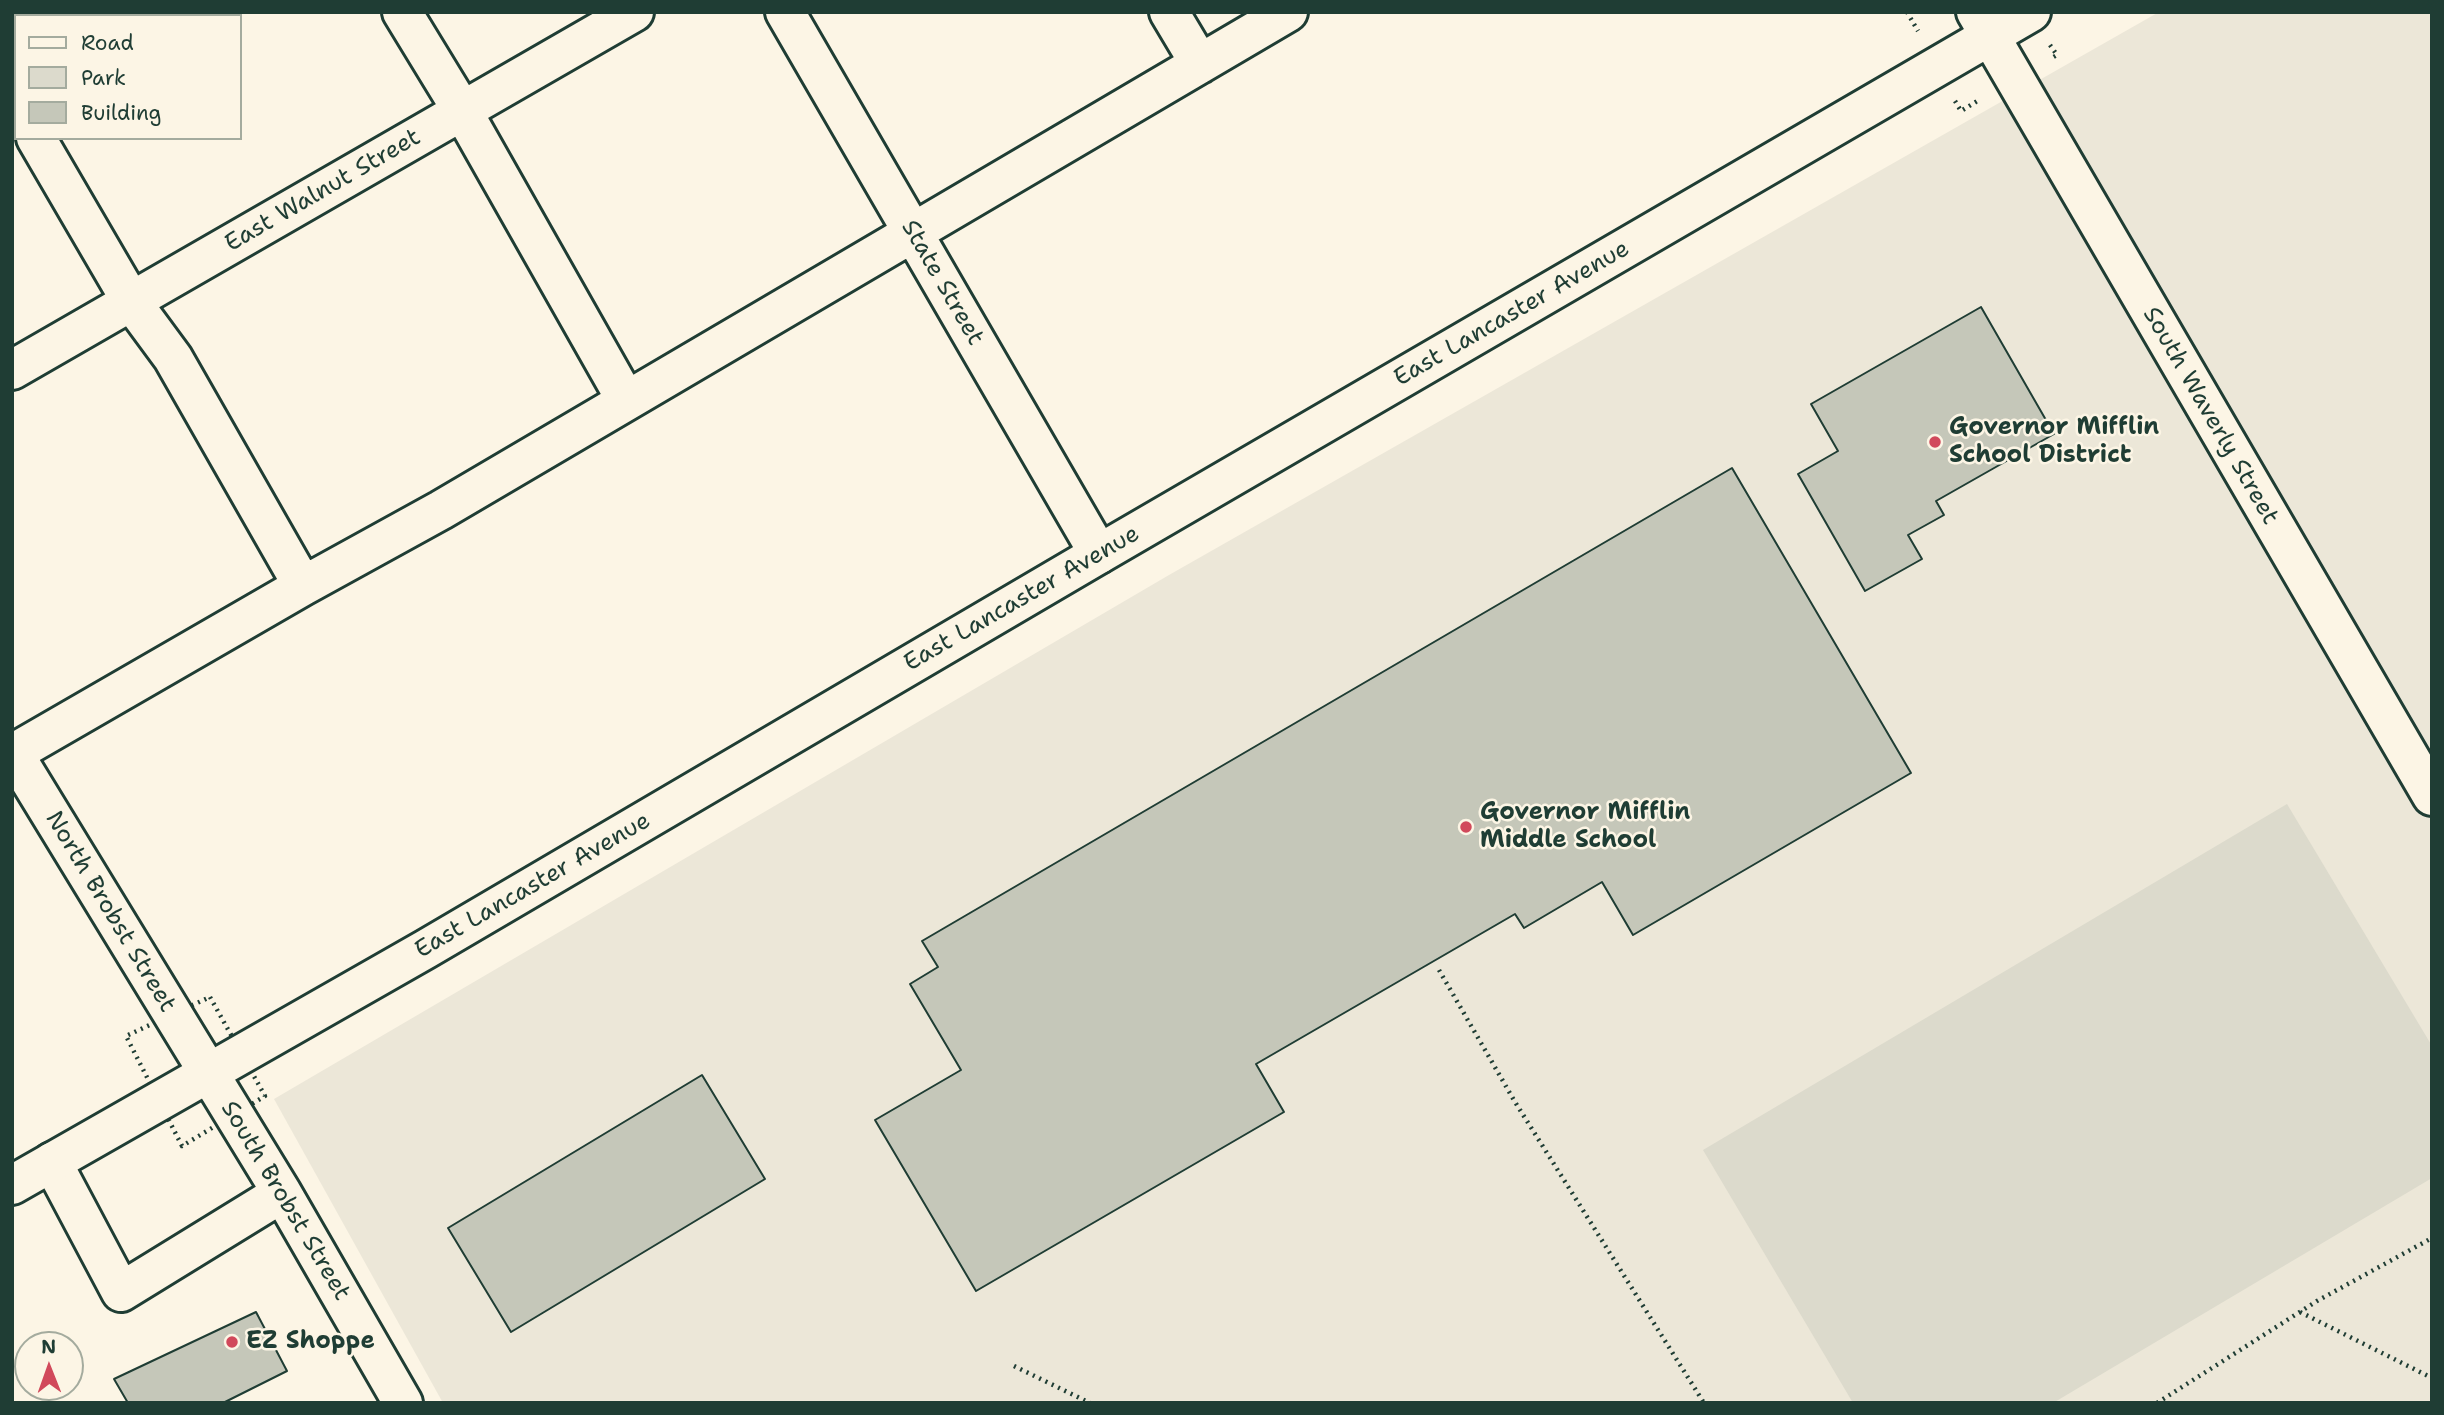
<!DOCTYPE html>
<html>
<head>
<meta charset="utf-8">
<style>
  body { margin:0 }
  #map { position:relative; width:2444px; height:1415px; overflow:hidden; background:#fcf5e5; font-family:"Shantell Sans",sans-serif }
  canvas { display:block }
  .frame { position:absolute; inset:0; border:14px solid #1f3d34; pointer-events:none }
  .legend { position:absolute; left:14px; top:14px; width:228px; height:126px; box-sizing:border-box; background:#fcf5e5; border:2px solid #a4ab9e; margin:0; padding:9px 12px; list-style:none; font-size:21px; color:#1f3d34 }
  .legend li { display:flex; align-items:center; gap:14px; height:35px }
  .legend b { width:35px; border:2px solid #a4ab9e }
  .north { position:absolute; left:14px; top:1331px; width:70px; height:70px; box-sizing:border-box; background:#fcf5e5; border:2px solid #a4ab9e; border-radius:50%; rotate:359deg; font-size:19px; font-weight:700; line-height:28px; text-align:center; color:#1f3d34 }
  .north::after { content:''; display:block; margin:auto; width:24px; height:32px; background:#d1495b; clip-path:polygon(50% 0,100% 100%,50% 72%,0 100%) }
</style>
</head>
<body>
<div id="map">
<canvas width="2444" height="1415"></canvas>
<div class="frame"></div>
<ul class="legend">
<li><b style="height:9px;background:#fcf5e5"></b>Road</li>
<li><b style="height:19px;background:#dcdacc"></b>Park</li>
<li><b style="height:19px;background:#c5c7b9"></b>Building</li>
</ul>
<div class="north">N</div>
</div>
<script>
const context = document.querySelector('canvas').getContext('2d');
context.lineJoin = 'round';
function fill(path, color) { context.fillStyle = color; context.fill(path, 'evenodd'); }
const shape = rows => new Path2D(rows.map(r => 'M' + r).join(''));
function strokePath(path, color, width, dash) { context.strokeStyle = color; context.lineWidth = width; context.lineCap = dash ? 'butt' : 'round'; context.setLineDash(dash || []); context.stroke(path); }
function write(font, color, halo, rows, align = 'center') {
  context.font = font + ' "Shantell Sans",sans-serif'; context.lineWidth = 5; context.setLineDash([]); context.textBaseline = 'middle'; context.strokeStyle = halo; context.fillStyle = color; for (const [text, x, y, turn = 0] of rows) {
    context.save(); context.translate(x, y); context.rotate((+turn || 0) * Math.PI / 180); context.textAlign = isNaN(turn) ? turn : align; if (halo) context.strokeText(text, 0, 0); context.fillText(text, 0, 0); context.restore();
  }
}
fill(shape([
  [2159,12,2432,12,2432,1403,443,1403,274,1099,1169,575]
]), '#ece7d8');
fill(shape([
  [2287,804,2432,1046,2432,1178,2053,1403,1853,1403,1703,1150]
]), '#dcdacc');
const building = shape([
  [1981,307,2054,434,1936,501,1944,515,1908,535,1922,559,1865,591,1798,474,1838,451,1811,404,1981,307],
  [1732,468,1911,773,1633,935,1602,882,1524,928,1515,914,1256,1064,1284,1112,976,1291,875,1120,961,1070,910,984,938,967,922,941,1732,468],
  [702,1075,765,1179,511,1332,448,1228,702,1075],
  [256,1312,287,1371,223,1403,128,1403,114,1379,256,1312]
]);
fill(building, '#c5c7b9');
strokePath(building, '#1f3d34', 2);
const minor = shape([
  [402,12,463,112,626,400],
  [785,12,1099,554],
  [1169,12,1200,64],
  [1976,12,2432,796],
  [12,98,16,104],
  [36,138,131,301,173,358,303,586],
  [12,370,634,12],
  [12,751,282,1193,403,1403],
  [12,754,303,586,441,510,1288,12],
  [52,1162,121,1292,282,1193]
]);
const major = shape([
  [12,1185,426,949,1099,554,2031,12]
]);
strokePath(minor, '#1f3d34', 44);
strokePath(major, '#1f3d34', 44);
strokePath(shape([
  [1907,12,1918,31],
  [2050,45,2057,55,2050,59],
  [1955,101,1961,111,1979,100],
  [1439,970,1515,1102,1704,1403],
  [210,997,265,1096,182,1146,126,1036,210,997],
  [2300,1312,2432,1378],
  [1014,1366,1090,1403],
  [2157,1403,2317,1301,2432,1238]
]), '#1f3d34', 4.5, [2, 5]);
strokePath(minor, '#fcf5e5', 38);
strokePath(major, '#fcf5e5', 38);
for (const [x, y, r, color] of [
  [1935,442,7,"#d1495b"],
  [1466,827,7,"#d1495b"],
  [232,1342,7,"#d1495b"]
]) { const dot = new Path2D(); dot.arc(x, y, r, 0, 2 * Math.PI); context.fillStyle = color; context.fill(dot); strokePath(dot, '#fcf5e5', 2.5); }
write('24px', '#1f3d34', '#fcf5e5', [
  ["East Walnut Street",323,191,-30],
  ["State Street",942,283,60],
  ["East Lancaster Avenue",1512,314,-30],
  ["South Waverly Street",2210,416,60],
  ["East Lancaster Avenue",1022,599,-30],
  ["East Lancaster Avenue",533,886,-30],
  ["North Brobst Street",110,912,59],
  ["South Brobst Street",285,1201,59]
]);
write('bold 24px', '#1f3d34', '#fcf5e5', [
  ["Governor Mifflin",1949,428],
  ["School District",1949,456],
  ["Governor Mifflin",1480,813],
  ["Middle School",1480,841],
  ["EZ Shoppe",246,1342]
], 'left');
</script>
</body>
</html>
